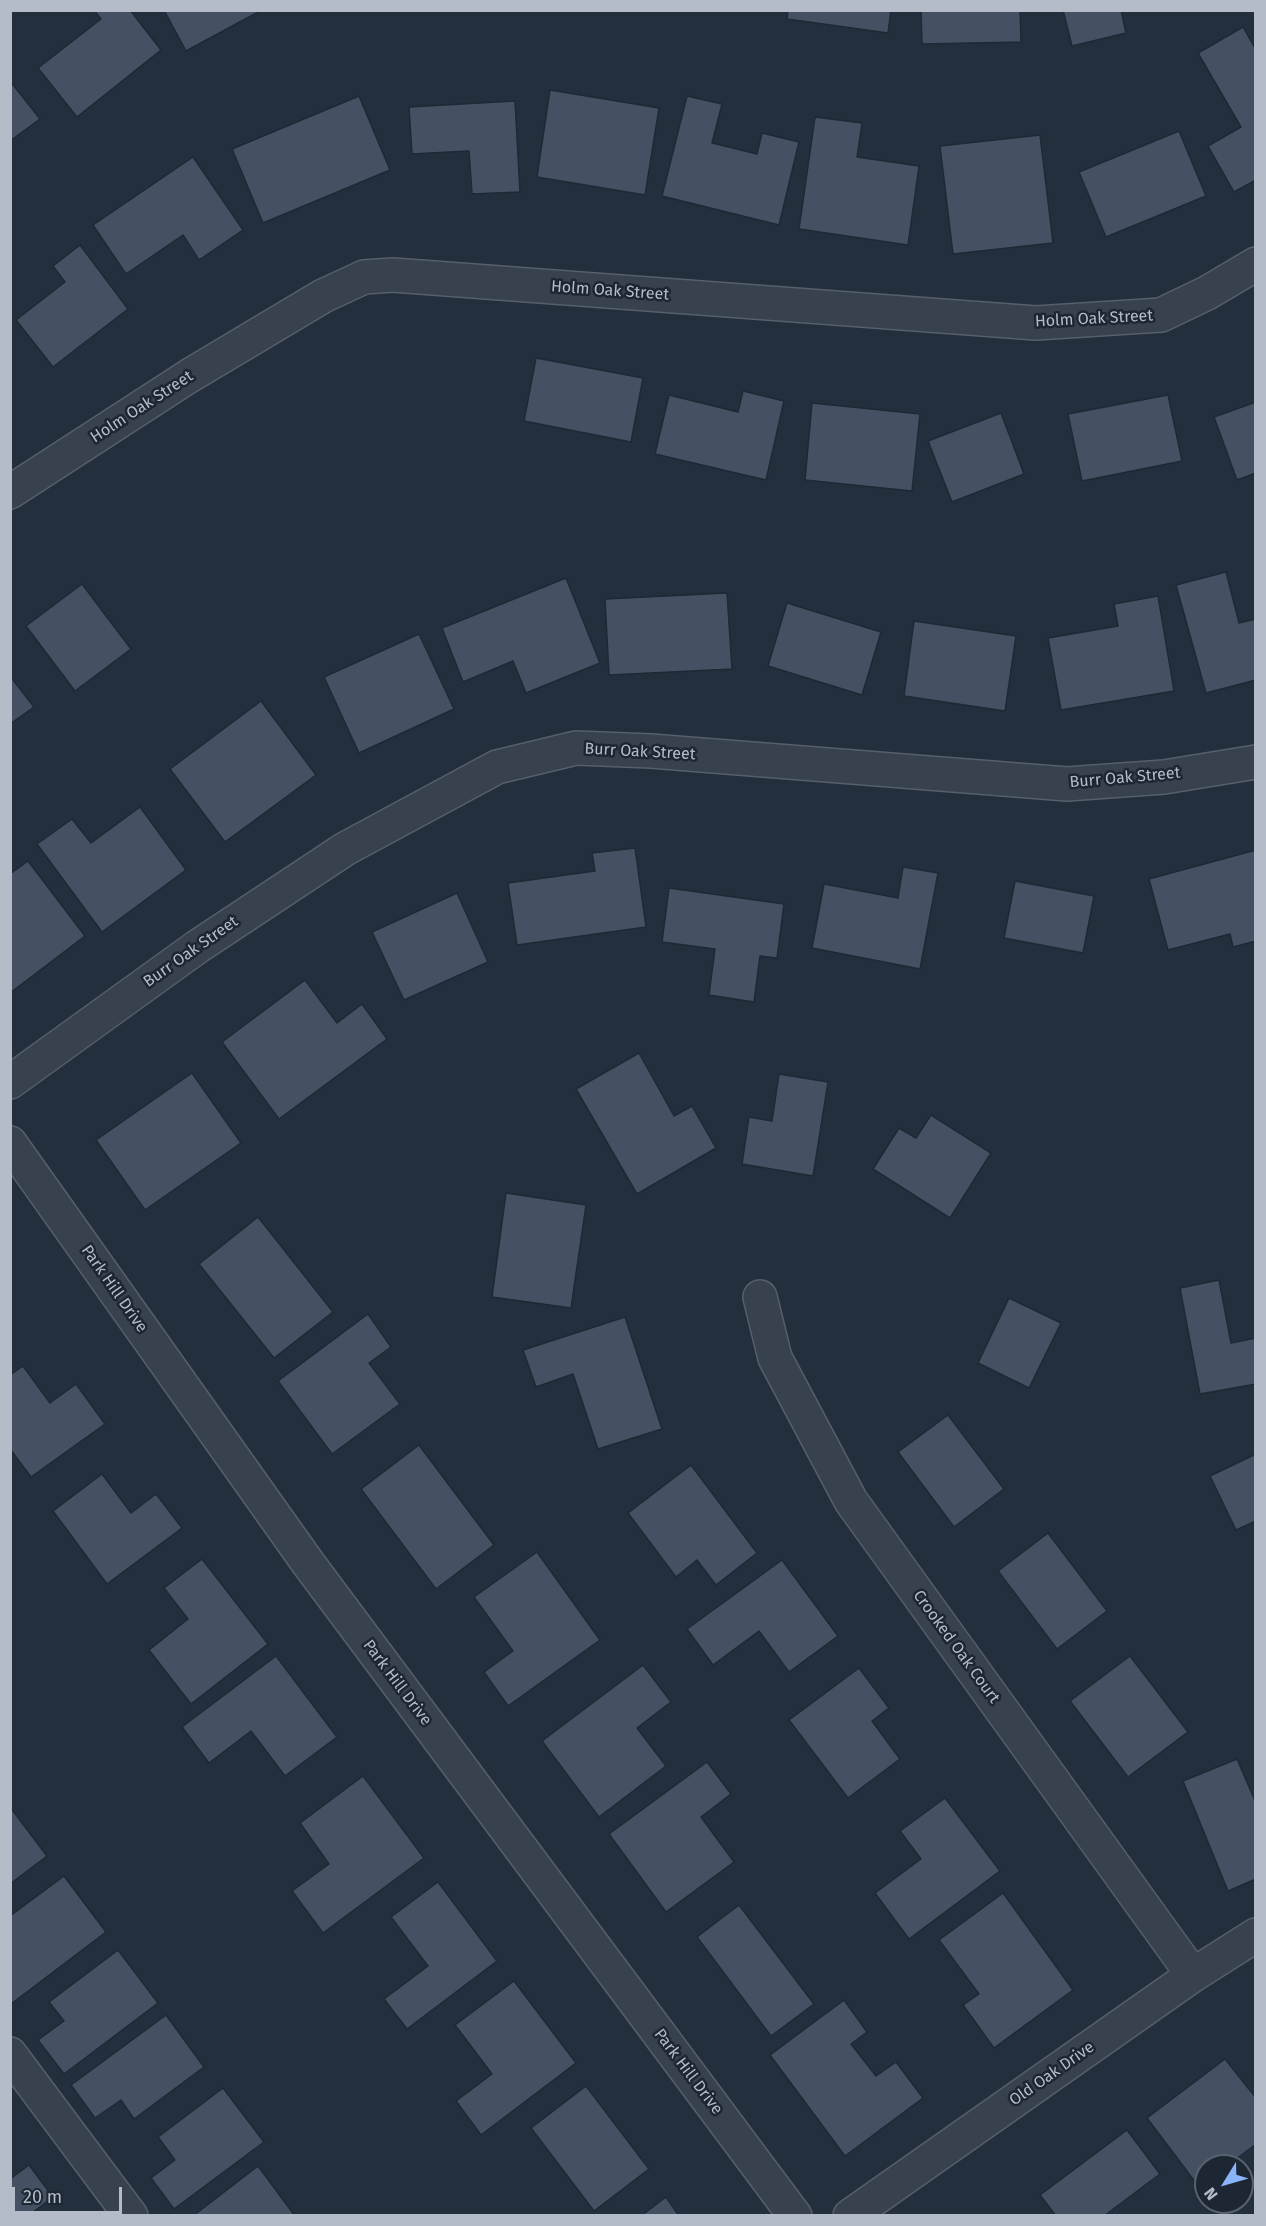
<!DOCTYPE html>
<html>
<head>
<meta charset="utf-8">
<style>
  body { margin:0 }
  #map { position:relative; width:1266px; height:2226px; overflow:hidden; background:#242f3e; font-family:"Fira Sans",sans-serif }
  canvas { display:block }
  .frame { position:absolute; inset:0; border:12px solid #b4bcc9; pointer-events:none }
  .north { position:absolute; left:1194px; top:2154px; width:60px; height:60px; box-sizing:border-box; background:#1d2633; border:2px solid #59626f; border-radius:50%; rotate:233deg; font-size:16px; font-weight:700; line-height:24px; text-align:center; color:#b4bcc9 }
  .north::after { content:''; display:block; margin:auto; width:21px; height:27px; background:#8ab4f8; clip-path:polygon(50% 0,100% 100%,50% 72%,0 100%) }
  .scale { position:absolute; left:12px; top:2187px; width:110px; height:27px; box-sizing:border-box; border:3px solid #b4bcc9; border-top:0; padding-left:8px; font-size:18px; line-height:21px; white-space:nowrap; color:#b4bcc9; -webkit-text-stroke:4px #1d2633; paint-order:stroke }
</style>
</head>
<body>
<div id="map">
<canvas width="1266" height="2226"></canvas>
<div class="frame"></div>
<div class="north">N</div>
<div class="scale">20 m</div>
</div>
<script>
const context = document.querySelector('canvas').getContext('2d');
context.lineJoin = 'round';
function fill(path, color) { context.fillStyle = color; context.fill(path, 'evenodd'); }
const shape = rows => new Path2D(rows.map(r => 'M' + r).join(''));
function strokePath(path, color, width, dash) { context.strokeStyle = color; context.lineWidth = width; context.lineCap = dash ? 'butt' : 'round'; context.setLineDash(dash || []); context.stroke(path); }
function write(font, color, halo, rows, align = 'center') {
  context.font = font + ' "Fira Sans",sans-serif'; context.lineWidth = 5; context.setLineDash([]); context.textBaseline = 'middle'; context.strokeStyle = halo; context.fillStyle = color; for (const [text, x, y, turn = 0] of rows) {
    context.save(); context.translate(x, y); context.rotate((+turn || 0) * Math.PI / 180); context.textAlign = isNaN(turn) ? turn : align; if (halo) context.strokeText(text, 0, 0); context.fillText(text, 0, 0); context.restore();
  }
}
const building = shape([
  [94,10,130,10,161,50,77,117,38,68,101,19,94,10],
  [164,10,262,10,186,51,164,10],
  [788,10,891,10,888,33,787,19,788,10],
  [921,10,1020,10,1021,42,922,44,921,10],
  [1063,10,1121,10,1126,33,1072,46,1063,10],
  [1243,27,1256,50,1256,180,1234,192,1208,146,1241,127,1198,53,1243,27],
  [10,81,40,119,10,141,10,81],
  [550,90,659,108,645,195,537,177,550,90],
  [359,96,390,170,263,223,232,149,359,96],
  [687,96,722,104,712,143,757,154,762,133,799,142,779,225,662,196,687,96],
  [515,101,520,192,472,194,469,151,412,154,409,107,515,101],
  [815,117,862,123,857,157,919,166,908,245,799,229,815,117],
  [1179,131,1206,196,1106,237,1079,172,1179,131],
  [1040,135,1053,243,953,254,940,146,1040,135],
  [193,157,243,230,199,260,183,235,126,274,93,225,193,157],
  [80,245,128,309,53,367,16,320,65,282,53,266,80,245],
  [536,358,643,378,631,442,524,421,536,358],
  [743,391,784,401,766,480,655,454,669,395,738,412,743,391],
  [1168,395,1182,461,1082,481,1068,414,1168,395],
  [1256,402,1256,473,1237,480,1214,417,1256,402],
  [812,403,920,414,912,491,805,480,812,403],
  [1001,413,1024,474,952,502,928,441,1001,413],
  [1226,572,1239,623,1256,619,1256,680,1206,693,1176,585,1226,572],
  [566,578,600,663,526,693,513,661,463,682,442,628,566,578],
  [82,584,131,649,75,691,26,626,82,584],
  [727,593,732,669,609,675,605,599,727,593],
  [1158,596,1174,691,1061,710,1048,638,1118,626,1114,604,1158,596],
  [787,603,881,632,862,695,768,666,787,603],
  [914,621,1016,636,1005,711,904,696,914,621],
  [419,634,454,709,359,753,324,677,419,634],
  [10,676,34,707,10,724,10,676],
  [261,701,316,775,225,842,170,769,261,701],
  [140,807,186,870,102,932,37,844,72,819,91,843,140,807],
  [635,848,646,927,517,945,508,883,595,871,592,853,635,848],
  [1256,850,1256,941,1233,947,1230,934,1168,950,1149,879,1256,850],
  [28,861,85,936,10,993,10,874,28,861],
  [903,867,938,873,920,969,812,948,824,884,898,898,903,867],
  [1015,881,1094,896,1083,953,1004,938,1015,881],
  [669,888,784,904,777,958,760,956,754,1002,709,995,715,949,662,942,669,888],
  [457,893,488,962,404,1000,372,932,457,893],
  [305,980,337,1023,362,1004,387,1039,279,1119,222,1042,305,980],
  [639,1053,674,1116,692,1106,716,1148,637,1194,576,1089,639,1053],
  [192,1073,241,1143,145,1210,96,1140,192,1073],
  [779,1074,828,1082,813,1176,742,1164,749,1117,772,1121,779,1074],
  [931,1115,991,1153,950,1218,873,1169,899,1128,916,1138,931,1115],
  [506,1193,586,1205,571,1308,492,1297,506,1193],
  [258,1217,333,1312,274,1358,199,1264,258,1217],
  [1219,1280,1231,1343,1256,1338,1256,1384,1200,1394,1180,1288,1219,1280],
  [1009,1298,1061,1323,1029,1388,978,1363,1009,1298],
  [368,1314,391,1347,369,1363,400,1404,332,1454,278,1381,368,1314],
  [625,1317,662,1429,598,1449,573,1374,536,1387,523,1350,625,1317],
  [23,1366,50,1403,76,1384,105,1424,31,1477,10,1449,10,1375,23,1366],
  [948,1415,1004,1489,954,1527,898,1452,948,1415],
  [419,1445,494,1545,436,1589,361,1489,419,1445],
  [1256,1454,1256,1521,1236,1530,1210,1476,1256,1454],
  [691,1465,757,1553,716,1585,697,1560,676,1577,628,1513,691,1465],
  [102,1474,131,1513,156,1494,182,1528,107,1584,53,1511,102,1474],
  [1048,1533,1107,1611,1057,1649,998,1571,1048,1533],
  [537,1552,600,1640,508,1706,484,1672,513,1651,474,1597,537,1552],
  [202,1559,268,1644,191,1704,149,1650,188,1619,164,1588,202,1559],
  [782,1560,838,1636,789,1672,759,1631,713,1665,687,1629,782,1560],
  [276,1656,337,1737,285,1776,251,1731,209,1763,182,1727,276,1656],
  [1130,1656,1188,1732,1128,1777,1070,1701,1130,1656],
  [643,1665,671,1702,637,1728,666,1766,599,1817,542,1741,643,1665],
  [859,1668,889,1708,872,1721,900,1759,848,1798,789,1720,859,1668],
  [1237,1759,1256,1803,1256,1879,1228,1891,1183,1781,1237,1759],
  [707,1762,731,1794,701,1817,734,1862,666,1912,609,1834,707,1762],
  [363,1776,424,1858,323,1933,292,1891,329,1864,300,1823,363,1776],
  [945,1798,1000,1871,909,1939,875,1893,921,1859,900,1831,945,1798],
  [10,1807,47,1856,10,1884,10,1807],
  [64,1876,106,1932,11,2004,10,1916,64,1876],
  [438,1882,497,1961,407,2029,384,1999,428,1966,391,1917,438,1882],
  [1003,1893,1073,1990,994,2048,963,2005,979,1994,939,1940,1003,1893],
  [739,1905,814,2004,771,2036,697,1937,739,1905],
  [118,1950,158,2003,64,2074,38,2040,64,2021,49,2002,118,1950],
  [514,1981,576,2063,481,2135,456,2101,492,2074,455,2025,514,1981],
  [844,2000,867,2032,851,2044,876,2076,896,2062,923,2098,845,2156,770,2055,844,2000],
  [166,2015,204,2067,134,2119,121,2100,95,2118,71,2085,166,2015],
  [1225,2059,1256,2098,1256,2144,1227,2166,1206,2166,1206,2182,1199,2187,1147,2118,1225,2059],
  [586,2086,649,2169,594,2211,531,2128,586,2086],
  [223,2088,264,2142,174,2209,151,2178,175,2160,158,2137,223,2088],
  [1127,2130,1160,2174,1104,2216,1056,2216,1040,2195,1127,2130],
  [29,2165,53,2197,28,2216,10,2216,10,2179,29,2165],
  [258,2166,295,2216,193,2216,258,2166],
  [666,2197,679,2216,641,2216,666,2197]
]);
fill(building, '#455162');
strokePath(building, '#1f2835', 1.5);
const minor = shape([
  [10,492,189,376,323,296,364,277,393,275,1036,323,1161,315,1207,293,1256,264],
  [10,1082,197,947,345,849,497,767,576,748,651,751,1067,784,1164,777,1256,762],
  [10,1143,308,1563,795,2216],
  [760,1297,775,1358,851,1501,1193,1975],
  [10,2054,131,2216],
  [850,2216,1193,1975,1256,1935]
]);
strokePath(minor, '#565f6c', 36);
strokePath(minor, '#38414e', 33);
write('16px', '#b4bcc9', '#1d2633', [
  ["Holm Oak Street",610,291,4],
  ["Holm Oak Street",1094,319,-3],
  ["Holm Oak Street",142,407,-33],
  ["Burr Oak Street",640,752,3],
  ["Burr Oak Street",1125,778,-5],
  ["Burr Oak Street",191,952,-35],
  ["Park Hill Drive",114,1289,55],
  ["Crooked Oak Court",956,1647,54],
  ["Park Hill Drive",397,1683,53],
  ["Park Hill Drive",688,2072,53],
  ["Old Oak Drive",1052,2074,-35]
]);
</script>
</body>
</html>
